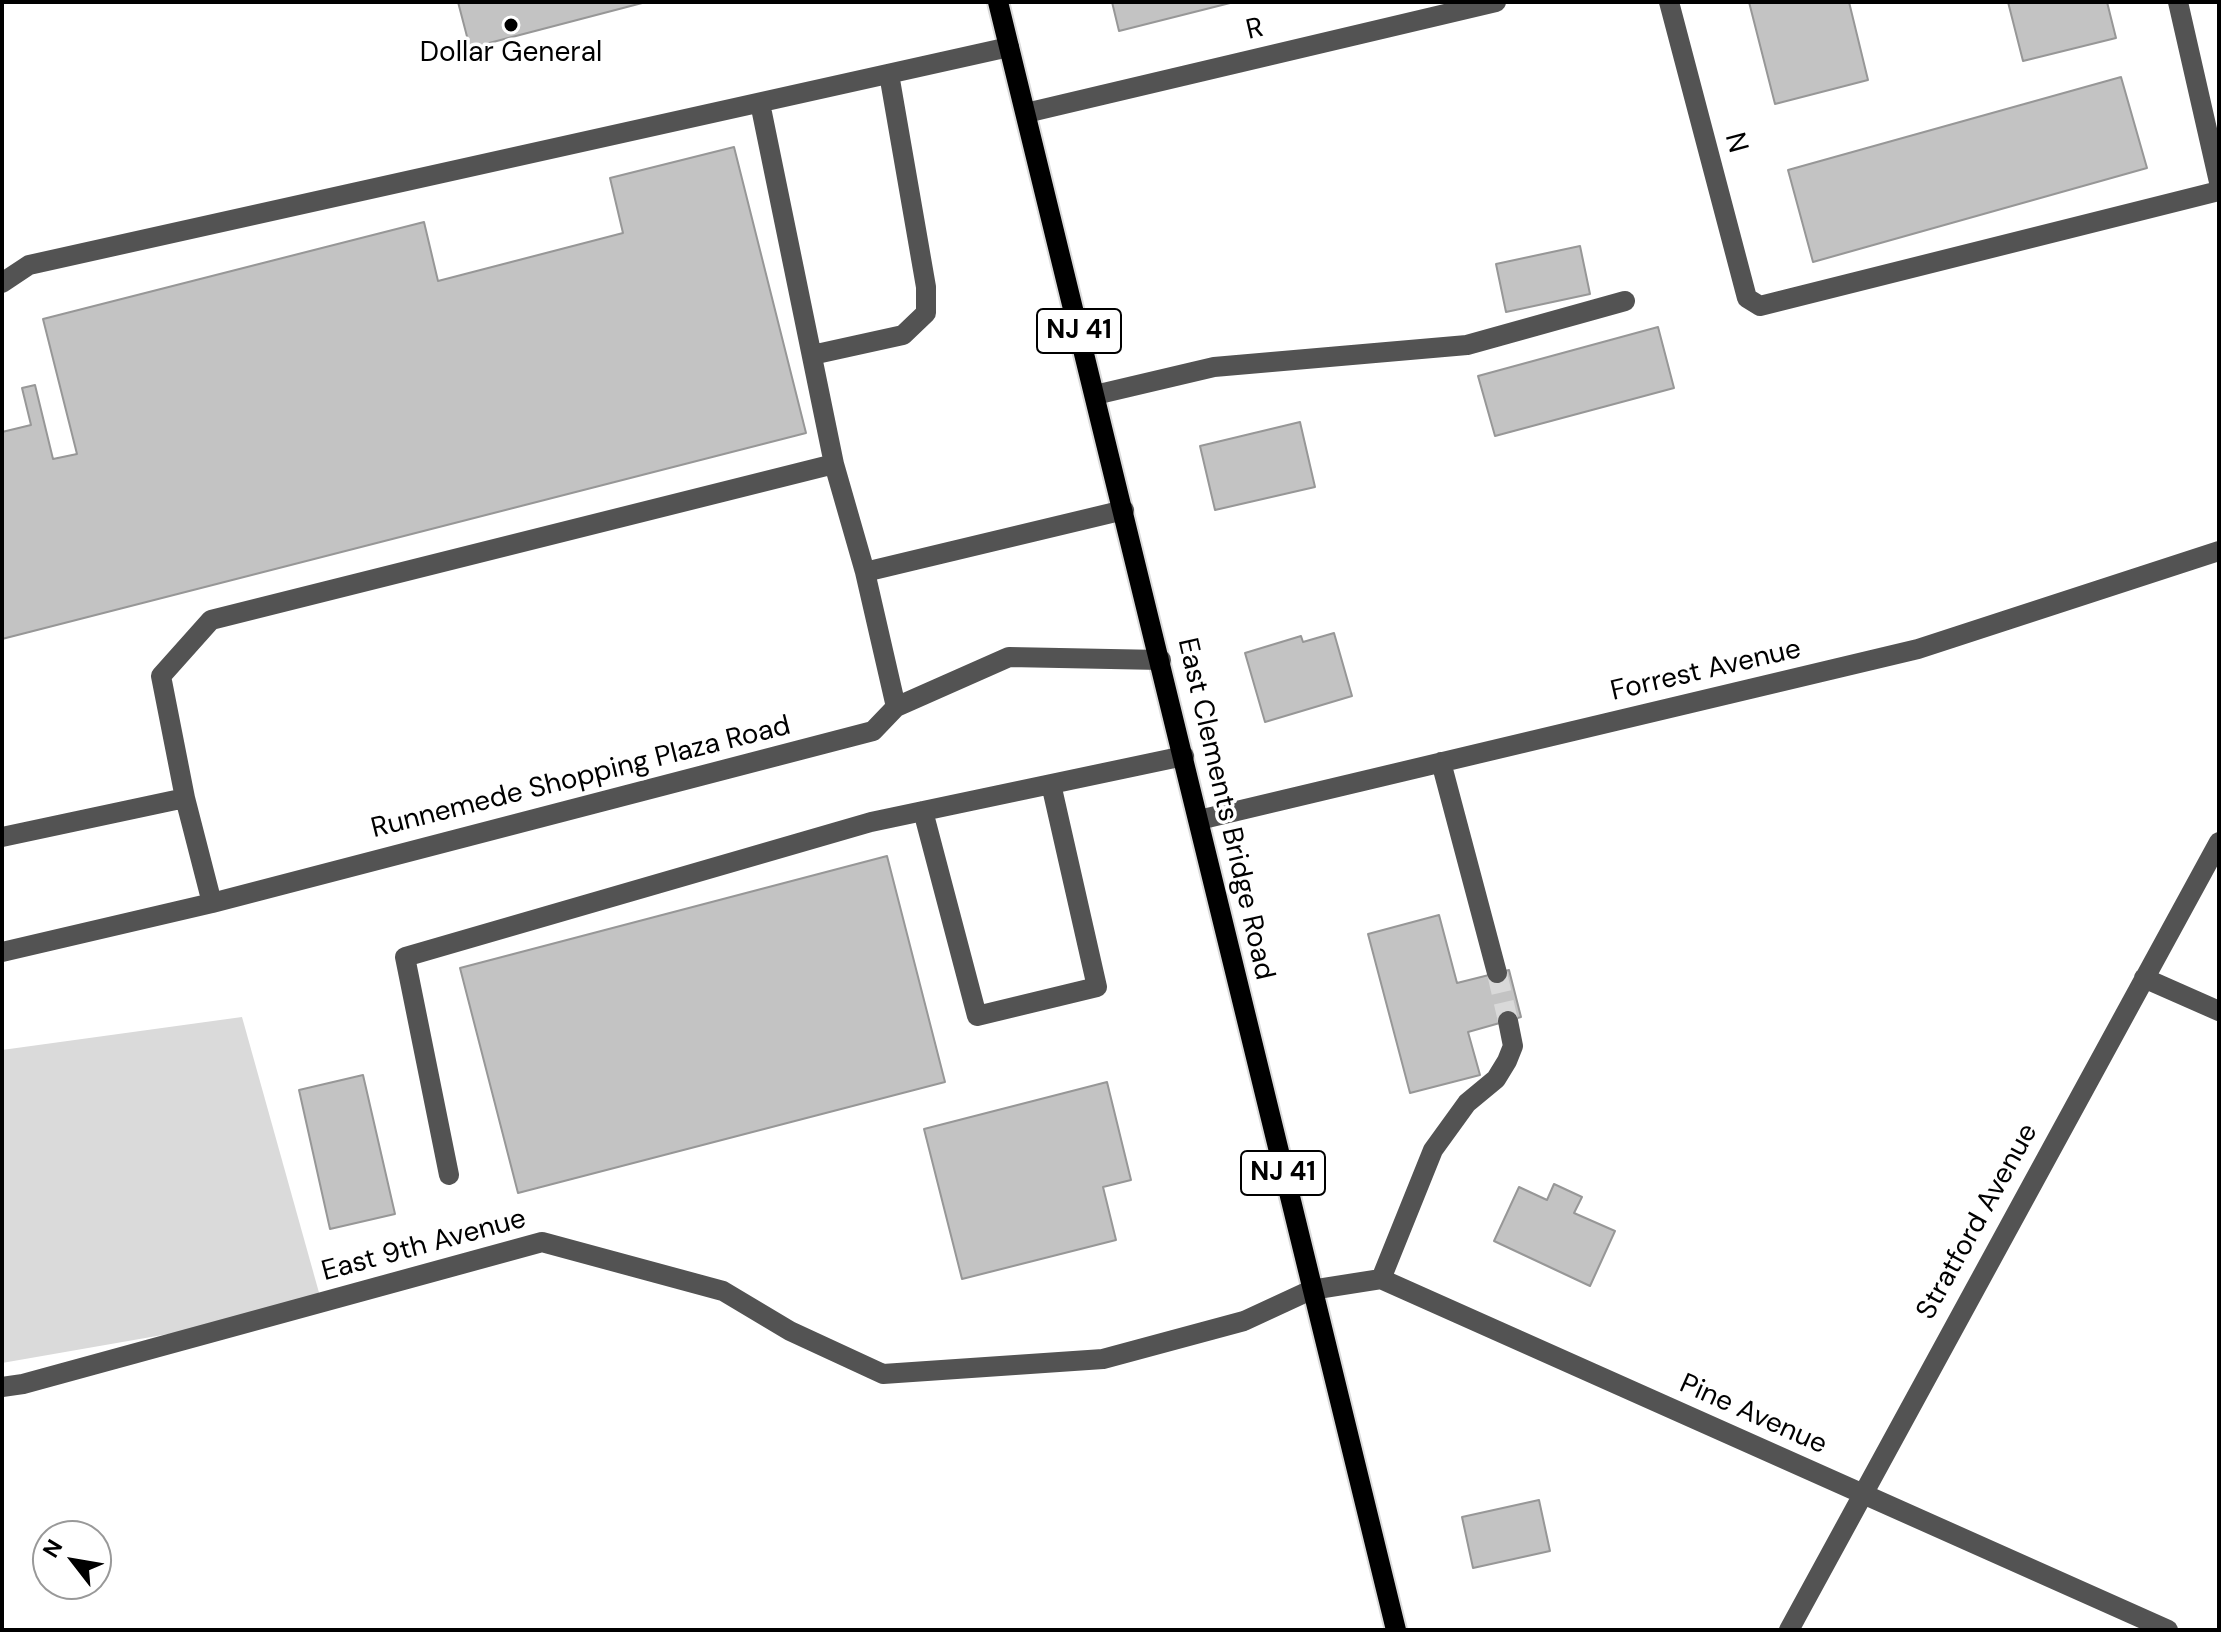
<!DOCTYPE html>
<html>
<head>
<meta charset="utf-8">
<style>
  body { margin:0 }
  #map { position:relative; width:2221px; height:1632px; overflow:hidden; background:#fff; font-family:"DM Sans",sans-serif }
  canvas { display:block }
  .frame { position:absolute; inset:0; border:4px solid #000; pointer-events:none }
  .north { position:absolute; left:32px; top:1520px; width:80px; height:80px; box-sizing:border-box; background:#fff; border:2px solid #999; border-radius:50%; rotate:301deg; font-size:22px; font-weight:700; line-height:32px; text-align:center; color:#000 }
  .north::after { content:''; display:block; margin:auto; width:28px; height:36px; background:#000; clip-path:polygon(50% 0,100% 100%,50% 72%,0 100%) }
</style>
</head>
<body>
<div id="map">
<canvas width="2221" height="1632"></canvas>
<div class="frame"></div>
<div class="north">N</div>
</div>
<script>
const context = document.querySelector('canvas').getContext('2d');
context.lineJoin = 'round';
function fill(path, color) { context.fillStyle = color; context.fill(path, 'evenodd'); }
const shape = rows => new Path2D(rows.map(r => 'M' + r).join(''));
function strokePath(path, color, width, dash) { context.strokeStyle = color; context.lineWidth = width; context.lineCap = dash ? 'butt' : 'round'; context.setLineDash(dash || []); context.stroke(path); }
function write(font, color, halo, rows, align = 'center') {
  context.font = font + ' "DM Sans",sans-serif'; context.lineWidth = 7; context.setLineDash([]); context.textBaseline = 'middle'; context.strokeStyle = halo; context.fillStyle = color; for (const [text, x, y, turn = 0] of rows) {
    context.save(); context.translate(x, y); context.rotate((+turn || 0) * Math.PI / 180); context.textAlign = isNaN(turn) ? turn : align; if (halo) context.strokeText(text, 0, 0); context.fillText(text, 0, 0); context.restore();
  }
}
fill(shape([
  [242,1017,323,1307,2,1363,2,1050]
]), '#dadada');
const building = shape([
  [458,2,646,2,470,48,458,2],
  [1112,2,1234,2,1119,31,1112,2],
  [1749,2,1849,2,1868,80,1775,104,1749,2],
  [2008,2,2107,2,2116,38,2023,61,2008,2],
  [2121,77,2147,168,1813,262,1788,170,2121,77],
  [734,147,806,433,2,639,2,432,31,425,22,388,35,385,53,459,77,454,43,319,424,222,438,281,623,233,610,178,734,147],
  [1580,246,1590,294,1506,312,1496,264,1580,246],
  [1658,327,1674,388,1495,436,1478,376,1658,327],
  [1300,422,1315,487,1215,510,1200,446,1300,422],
  [1334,633,1352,696,1265,722,1245,653,1301,636,1303,642,1334,633],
  [887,856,945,1082,518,1193,460,968,887,856],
  [1439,915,1457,983,1509,970,1521,1017,1468,1032,1480,1075,1410,1093,1368,934,1439,915],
  [363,1075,395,1214,330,1229,299,1090,363,1075],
  [1107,1082,1131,1180,1103,1187,1116,1240,962,1279,924,1129,1107,1082],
  [1554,1184,1582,1197,1574,1213,1615,1231,1590,1286,1494,1241,1519,1187,1547,1200,1554,1184],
  [1539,1500,1550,1551,1473,1568,1462,1517,1539,1500]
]);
fill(building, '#c3c3c3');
strokePath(building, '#979797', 2);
strokePath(shape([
  [1497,973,1508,1021]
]), '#d9d9d9', 20, [20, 10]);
const major = shape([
  [998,2,1396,1630]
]);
strokePath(major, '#dbdbdb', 24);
strokePath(shape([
  [1669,2,1747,298,1760,306,2219,191],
  [2178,2,2219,182],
  [760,103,834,464,865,572,1124,510],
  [1026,113,1496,2],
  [2,283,29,265,1009,47],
  [812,355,903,335,926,313,926,287,889,74],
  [1095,395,1214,367,1467,345,1625,301],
  [865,572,896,707],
  [1441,762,1497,973],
  [185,798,212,903],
  [923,811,977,1016,1097,987,1051,784],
  [1199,820,1918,649,2219,551],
  [2,837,185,798,161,676,211,620,834,464],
  [2,952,212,903,873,731,896,707,1009,657,1161,660],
  [2144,978,2219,1011],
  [449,1175,405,957,871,822,1184,756],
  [1381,1279,1433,1150,1467,1103,1496,1079,1507,1061,1513,1046,1508,1021],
  [2,1387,23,1384,542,1242,723,1291,790,1331,883,1374,1103,1359,1244,1321,1311,1290,1381,1279,2168,1630],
  [1789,1630,2219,842]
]), '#535353', 20);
strokePath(major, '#000', 20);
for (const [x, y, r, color] of [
  [511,25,8,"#000"]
]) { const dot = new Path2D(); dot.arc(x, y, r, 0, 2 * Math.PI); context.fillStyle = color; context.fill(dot); strokePath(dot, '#fff', 3); }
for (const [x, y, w] of [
  [1079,331,84],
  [1283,1173,84]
]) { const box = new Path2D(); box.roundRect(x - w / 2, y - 22, w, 44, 6); context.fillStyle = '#fff'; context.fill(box); strokePath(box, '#000', 2); }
write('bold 26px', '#000', null, [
  ["NJ 41",1079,331],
  ["NJ 41",1283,1173]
]);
write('28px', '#000', '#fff', [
  ["R",1255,30,-13],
  ["N",1735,143,75],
  ["Forrest Avenue",1706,671,-13],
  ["Runnemede Shopping Plaza Road",581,778,-14],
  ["East Clements Bridge Road",1225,809,77],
  ["Stratford Avenue",1978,1222,-61],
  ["East 9th Avenue",424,1246,-15],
  ["Pine Avenue",1753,1415,24]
]);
write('28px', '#000', '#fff', [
  ["Dollar General",511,54]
]);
</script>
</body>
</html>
